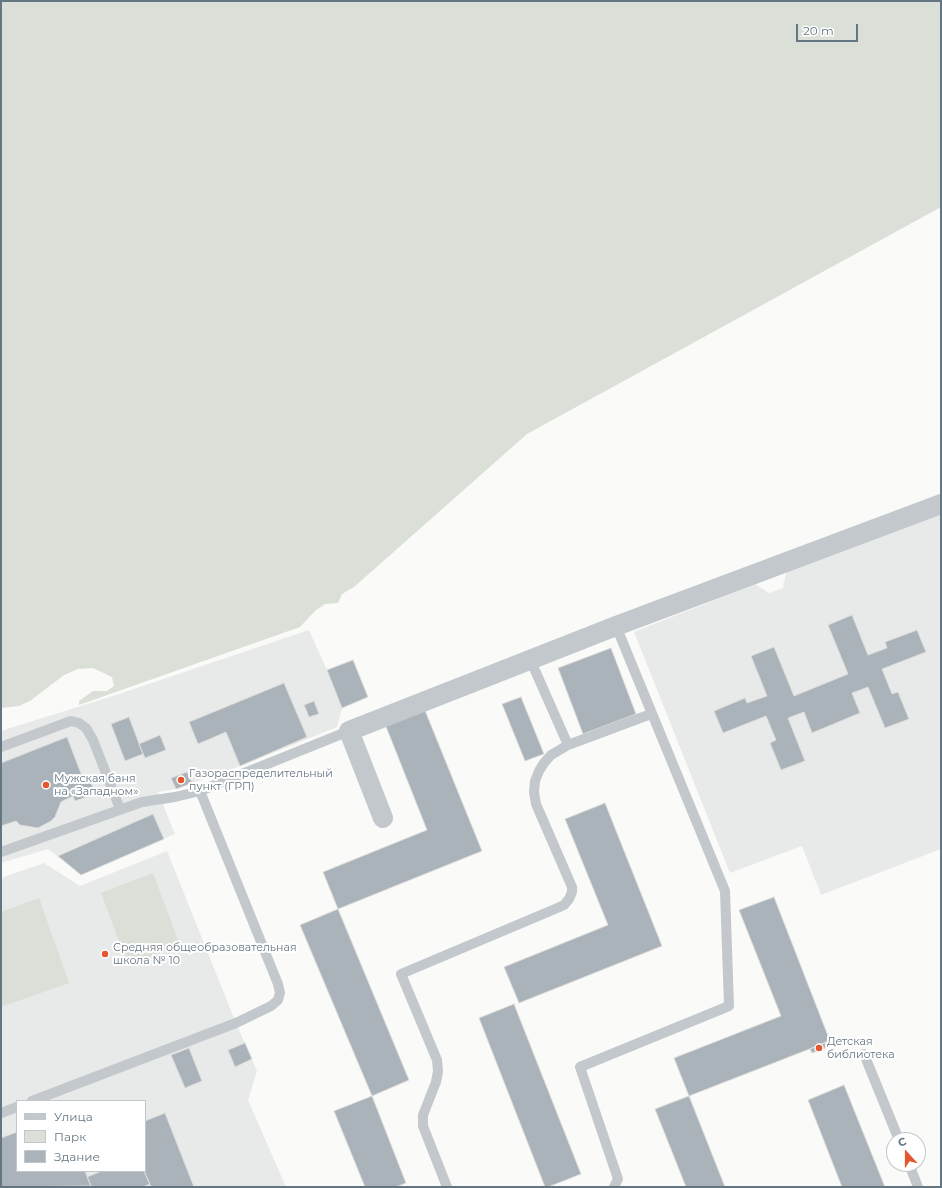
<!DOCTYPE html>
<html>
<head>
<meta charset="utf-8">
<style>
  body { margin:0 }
  #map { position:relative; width:942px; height:1188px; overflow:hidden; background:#fafaf8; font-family:Montserrat,sans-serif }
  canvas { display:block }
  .frame { position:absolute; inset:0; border:2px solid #657683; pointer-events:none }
  .legend { position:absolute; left:16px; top:1100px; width:130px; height:72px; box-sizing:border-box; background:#fff; border:1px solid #c1c8cd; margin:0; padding:5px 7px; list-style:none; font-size:12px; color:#657683 }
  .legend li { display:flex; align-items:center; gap:8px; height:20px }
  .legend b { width:20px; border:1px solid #c1c8cd }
  .north { position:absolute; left:886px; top:1132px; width:40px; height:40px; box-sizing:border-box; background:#fff; border:1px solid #c1c8cd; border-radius:50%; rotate:339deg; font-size:11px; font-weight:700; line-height:16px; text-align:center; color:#657683 }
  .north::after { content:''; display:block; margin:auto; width:14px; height:18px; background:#e4572e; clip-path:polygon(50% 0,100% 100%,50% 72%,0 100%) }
  .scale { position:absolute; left:796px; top:24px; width:62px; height:18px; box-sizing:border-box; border:2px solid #657683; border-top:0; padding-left:5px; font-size:12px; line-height:14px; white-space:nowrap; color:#657683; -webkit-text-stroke:3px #fff; paint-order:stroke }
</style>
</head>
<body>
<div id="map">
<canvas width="942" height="1188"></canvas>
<div class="frame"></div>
<ul class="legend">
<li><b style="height:5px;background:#c3c8cc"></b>Улица</li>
<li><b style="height:11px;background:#dadfd7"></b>Парк</li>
<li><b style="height:11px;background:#aab3b9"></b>Здание</li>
</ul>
<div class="north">С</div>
<div class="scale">20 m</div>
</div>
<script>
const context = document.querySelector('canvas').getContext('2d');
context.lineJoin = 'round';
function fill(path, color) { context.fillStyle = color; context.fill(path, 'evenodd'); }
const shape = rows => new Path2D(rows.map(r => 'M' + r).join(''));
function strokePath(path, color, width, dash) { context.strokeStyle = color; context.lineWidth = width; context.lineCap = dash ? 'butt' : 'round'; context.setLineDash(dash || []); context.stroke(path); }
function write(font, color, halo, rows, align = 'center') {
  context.font = font + ' Montserrat,sans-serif'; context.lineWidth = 4; context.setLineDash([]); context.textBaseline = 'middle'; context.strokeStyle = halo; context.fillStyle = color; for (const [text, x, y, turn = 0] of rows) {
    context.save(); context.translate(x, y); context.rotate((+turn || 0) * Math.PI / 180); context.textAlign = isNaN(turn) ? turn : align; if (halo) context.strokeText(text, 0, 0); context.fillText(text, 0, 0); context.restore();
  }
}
fill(shape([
  [941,513,941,849,821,895,802,846,730,873,634,632,755,584,769,593,783,588,786,572],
  [309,630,327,670,353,660,368,697,342,708,337,727,240,766,176,789,158,792,175,834,81,875,48,849,1,863,1,731,119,694],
  [167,851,236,1023,257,1071,248,1100,286,1187,1,1187,1,878,44,863,80,886],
  [17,1101,145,1101,145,1171,17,1171]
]), '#e8e9e9');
fill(shape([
  [1,1,941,1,941,207,527,434,354,587,342,594,338,603,325,604,316,610,300,627,79,705,79,701,93,691,107,691,114,686,112,677,93,668,78,669,64,675,30,701,19,706,1,708],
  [153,873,180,945,128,965,101,893],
  [39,898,69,983,1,1007,1,912]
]), '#dadfd7');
const building = shape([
  [852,615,868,655,887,648,885,642,917,630,926,652,882,669,892,694,898,692,909,719,885,728,868,687,852,693,860,713,812,733,804,712,788,718,805,761,781,770,770,743,776,740,766,716,723,733,714,711,745,698,747,703,767,696,751,656,774,647,794,696,848,674,828,625,852,615],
  [611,648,636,714,583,734,558,668,611,648],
  [353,660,368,697,342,708,327,670,353,660],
  [284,683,307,737,240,766,226,732,198,744,189,722,284,683],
  [521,697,544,754,525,761,502,704,521,697],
  [314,701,319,714,309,717,304,705,314,701],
  [424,708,482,851,338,909,323,872,427,830,385,724,424,708],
  [129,717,143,754,125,761,111,724,129,717],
  [160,735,166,750,145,758,139,744,160,735],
  [67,737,82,776,88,774,95,794,75,801,73,796,61,802,55,817,51,821,38,828,20,825,16,821,1,826,1,763,67,737],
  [187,772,192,783,176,789,171,778,187,772],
  [605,803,662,946,519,1003,504,967,608,925,565,819,605,803],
  [153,814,164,839,81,875,58,856,153,814],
  [774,897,830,1041,689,1096,674,1058,781,1016,739,910,774,897],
  [338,909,409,1080,372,1096,300,925,338,909],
  [514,1004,581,1174,548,1187,545,1187,479,1018,514,1004],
  [826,1042,828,1047,812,1053,810,1049,826,1042],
  [245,1043,252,1059,235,1067,228,1050,245,1043],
  [189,1048,202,1081,185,1088,171,1055,189,1048],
  [844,1085,885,1187,842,1187,808,1100,844,1085],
  [372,1096,406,1183,396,1187,365,1187,334,1111,372,1096],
  [689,1096,725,1187,686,1187,655,1109,689,1096],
  [165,1113,194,1187,151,1187,144,1171,145,1121,165,1113],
  [17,1132,17,1171,85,1171,91,1186,1,1187,1,1138,17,1132],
  [102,1171,144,1171,150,1184,143,1187,89,1187,91,1186,87,1177,102,1171]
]);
fill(building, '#aab3b9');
strokePath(building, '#dcdcda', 1);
strokePath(shape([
  [568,745,651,714],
  [1,747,71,721,79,723,86,728,93,740,120,809],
  [1,852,142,802,175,797,200,791],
  [864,1054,899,1140],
  [32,1101,236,1023,271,1006,278,1000,280,993,278,984,200,791,349,731],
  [1,1113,17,1107],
  [909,1164,918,1187],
  [447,1187,423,1126,423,1115,436,1082,438,1071,437,1060,401,974,555,909,564,905,569,899,572,892,572,887,536,804,534,792,535,781,539,771,544,763,551,755,568,745,530,659],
  [614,1187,618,1179,580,1067,729,1006,725,891,616,626]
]), '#c3c8cc', 10);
strokePath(shape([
  [383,818,349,731,616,626,941,504]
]), '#c3c8cc', 20);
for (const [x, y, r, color] of [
  [181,780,4,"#e4572e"],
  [46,785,4,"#e4572e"],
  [105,954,4,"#e4572e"],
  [819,1048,4,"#e4572e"]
]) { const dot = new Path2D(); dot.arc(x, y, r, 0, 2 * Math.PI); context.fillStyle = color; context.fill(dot); strokePath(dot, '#fff', 1.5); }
write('11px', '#657683', '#fff', [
  ["Газораспределительный",189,774],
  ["пункт (ГРП)",189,787],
  ["Мужская баня",54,779],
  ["на «Западном»",54,792],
  ["Средняя общеобразовательная",113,948],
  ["школа № 10",113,961],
  ["Детская",827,1042],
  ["библиотека",827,1055]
], 'left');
</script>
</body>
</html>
